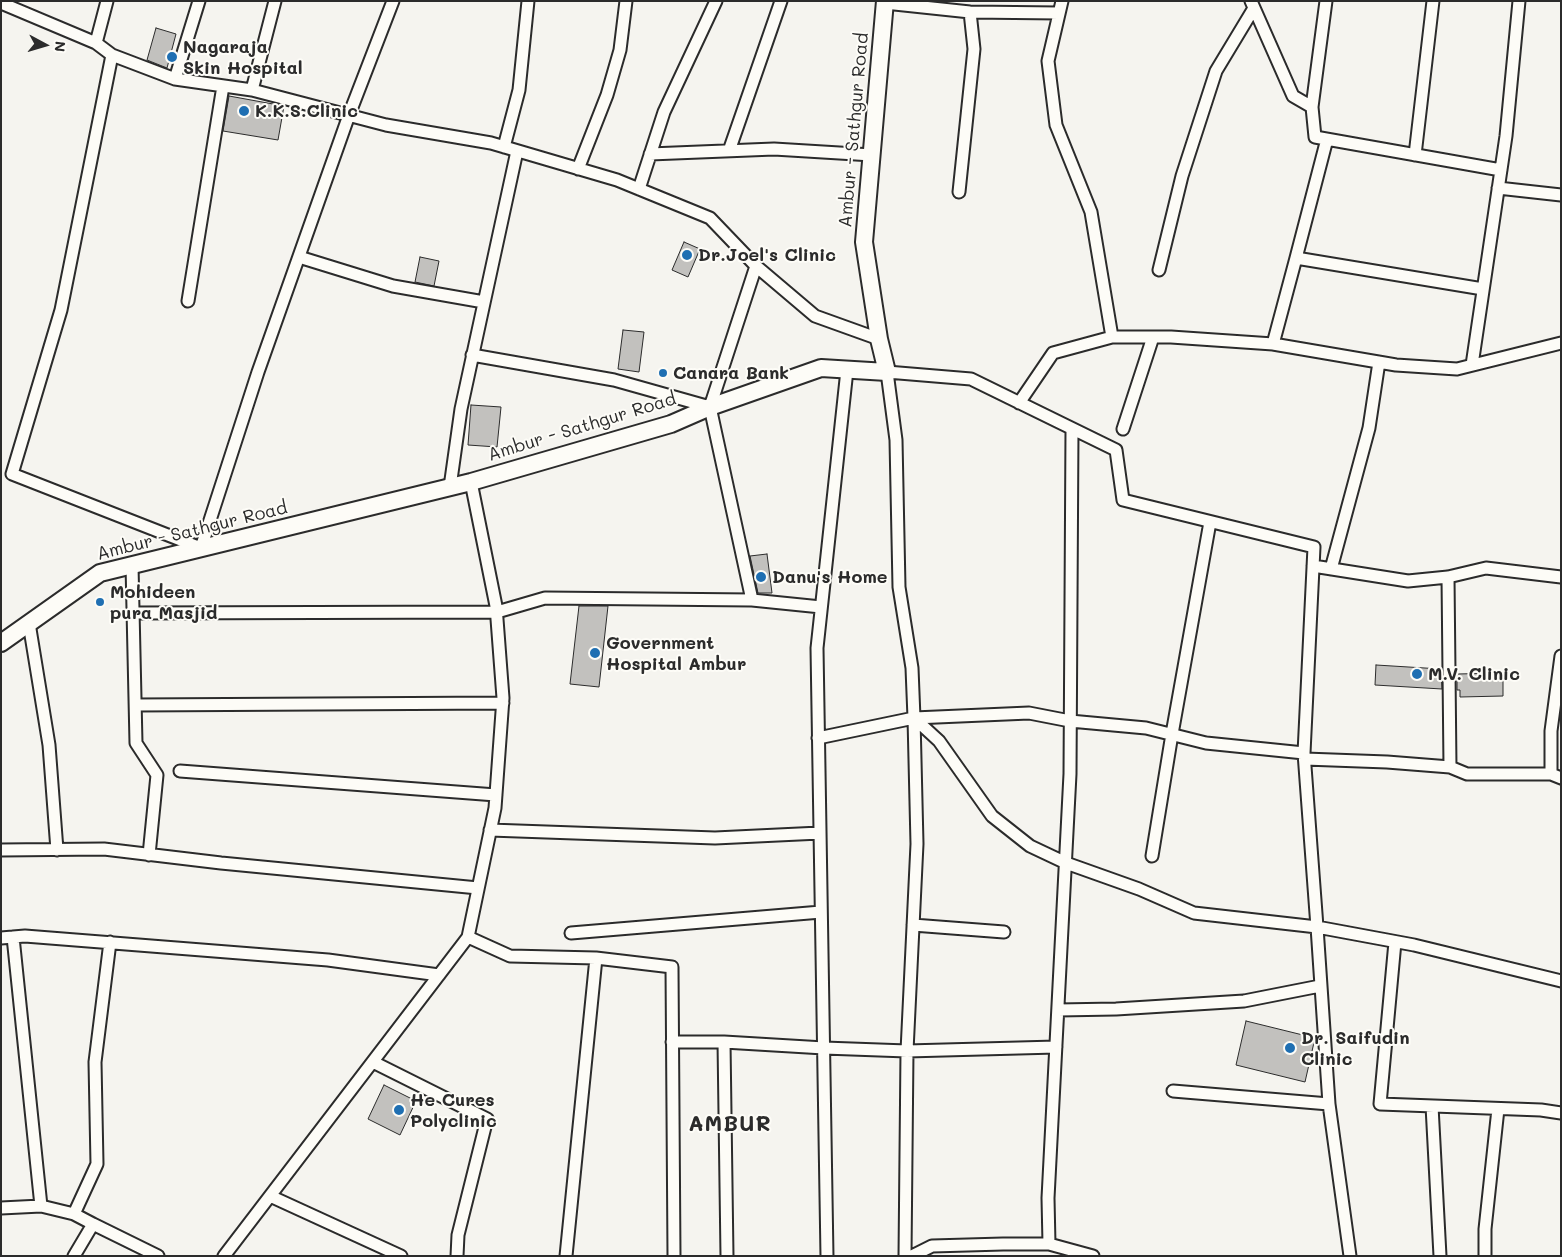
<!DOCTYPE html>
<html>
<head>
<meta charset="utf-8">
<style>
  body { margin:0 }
  #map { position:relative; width:1562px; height:1257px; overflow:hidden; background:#f5f4ef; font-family:Mali,sans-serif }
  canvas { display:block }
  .frame { position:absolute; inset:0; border:2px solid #2b2b2b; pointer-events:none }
  .north { position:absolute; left:20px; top:20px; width:50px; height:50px; -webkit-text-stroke:4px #fdfcf7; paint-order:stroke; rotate:96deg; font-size:14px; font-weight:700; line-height:20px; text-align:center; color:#2b2b2b }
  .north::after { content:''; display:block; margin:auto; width:18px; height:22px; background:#2b2b2b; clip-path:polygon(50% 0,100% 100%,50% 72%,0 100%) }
</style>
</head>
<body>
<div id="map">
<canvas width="1562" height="1257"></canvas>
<div class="frame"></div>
<div class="north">N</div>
</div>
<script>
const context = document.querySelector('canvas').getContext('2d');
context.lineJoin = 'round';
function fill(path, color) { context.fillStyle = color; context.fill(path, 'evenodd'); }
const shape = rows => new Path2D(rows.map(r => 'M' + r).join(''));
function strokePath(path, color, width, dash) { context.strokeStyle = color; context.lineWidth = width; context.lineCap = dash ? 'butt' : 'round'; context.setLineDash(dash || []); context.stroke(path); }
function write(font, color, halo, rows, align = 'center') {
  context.font = font + ' Mali,sans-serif'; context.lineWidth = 4; context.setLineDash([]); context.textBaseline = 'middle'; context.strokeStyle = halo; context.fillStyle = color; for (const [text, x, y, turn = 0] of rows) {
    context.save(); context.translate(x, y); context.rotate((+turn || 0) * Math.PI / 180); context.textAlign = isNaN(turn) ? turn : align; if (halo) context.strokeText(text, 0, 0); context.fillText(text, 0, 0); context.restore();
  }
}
const building = shape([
  [156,28,176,34,167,68,147,60,156,28],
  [229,96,284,106,278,140,223,131,229,96],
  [684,242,700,249,688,277,672,270,684,242],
  [420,257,439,261,434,286,415,282,420,257],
  [623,330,644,332,639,372,618,369,623,330],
  [471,405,501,407,497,447,468,445,471,405],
  [767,554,772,593,758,593,750,556,767,554],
  [579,606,608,606,599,687,570,684,579,606],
  [1376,665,1441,669,1442,689,1375,685,1376,665],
  [1503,673,1503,696,1460,697,1460,690,1457,690,1457,674,1503,673],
  [1246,1021,1315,1038,1305,1082,1236,1065,1246,1021],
  [384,1085,416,1101,400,1135,368,1119,384,1085]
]);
fill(building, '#c2c1be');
strokePath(building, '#2b2b2b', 1);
const street = shape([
  [1062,1,1048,61,1056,125,1091,212,1112,337],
  [1251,1,1293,96,1312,107,1315,137,1501,170],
  [1,3,96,43,112,55,175,79,252,90,386,125,491,143,617,180,710,218,756,266,815,316,879,339],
  [885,3,970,12,1059,13],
  [96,43,107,1],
  [112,55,61,310,12,474,201,548,258,372,349,115,393,1],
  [175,79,199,1],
  [252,90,275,1],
  [1312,107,1326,1],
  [504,147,519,90,528,1],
  [729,151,781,1],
  [650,154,774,149,872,155],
  [1415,155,1433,1],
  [578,169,607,95,620,50,626,1],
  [1498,188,1561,195],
  [639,189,664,112,716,1],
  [959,192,974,49,970,12],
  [299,257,393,286,484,302],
  [1296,258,1327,139],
  [1159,270,1182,176,1216,71,1254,8],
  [188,301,223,86],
  [1273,344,1296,258,1483,289],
  [472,355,614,380,710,407],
  [1472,365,1506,136,1519,1],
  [1019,403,1053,353,1112,337,1171,337,1273,344,1396,365,1457,369,1561,343],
  [1123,429,1153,337],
  [450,487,461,409,517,151],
  [132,565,136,743,157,775,149,855],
  [1313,566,1408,581,1448,577,1486,568,1561,577],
  [1331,569,1369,428,1379,362],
  [1448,577,1450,767],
  [752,600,710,407,756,266],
  [134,613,497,612,545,598,752,600,821,607],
  [29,623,49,745,57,850],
  [1561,656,1551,731,1551,774,1561,778],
  [136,705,503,703],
  [818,738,914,718,1029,713,1070,721,1146,728,1206,743,1304,753],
  [1305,759,1387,762,1450,767,1467,774,1551,774],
  [180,771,496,795],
  [490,830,715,838,820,833],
  [1,850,104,849,221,863,478,888],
  [1152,856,1172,734,1210,522],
  [913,925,1004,932],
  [571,933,821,912],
  [13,937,41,1206],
  [468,937,510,956,596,958,672,967,674,1256],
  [1,938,25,936,328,960,439,975],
  [1395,942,1380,1104,1541,1110,1561,1113],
  [1058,1010,1116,1009,1244,1001,1320,986],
  [672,1042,724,1042,824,1048,907,1051,1056,1047],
  [724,1042,727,1256],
  [373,1062,487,1119,458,1235,457,1256],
  [1173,1091,1329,1104],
  [1432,1106,1440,1256],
  [270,1196,401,1256],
  [1,1208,41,1206,74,1214,93,1224,74,1256],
  [74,1214,97,1164,95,1062,110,942],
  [93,1224,158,1256],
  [1049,1244,1048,1198,1070,774,1072,429],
  [224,1256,468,937,495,808,503,698,496,606,471,482],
  [566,1256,596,958],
  [827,1256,817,648,847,370],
  [905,1256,907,1051,917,844,914,718],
  [912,1256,932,1246,1003,1244,1049,1244,1093,1256],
  [1350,1256,1329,1104,1317,927,1194,913,1139,889,1066,863,1030,846,992,816,939,741,914,718,912,668,899,587,896,440,887,372,971,379,1116,450,1123,500,1314,547,1304,753,1317,927,1414,945,1561,981],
  [1485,1256,1485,1229,1498,1109]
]);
const secondary = shape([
  [1,643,100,573,471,482,671,424,710,407,821,368,887,372,879,339,864,242,885,1]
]);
strokePath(street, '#2b2b2b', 15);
strokePath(secondary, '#2b2b2b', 20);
strokePath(street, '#fdfcf7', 11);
strokePath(secondary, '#fdfcf7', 16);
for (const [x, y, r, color] of [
  [172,57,6,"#1f6fb2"],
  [244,111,6,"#1f6fb2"],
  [687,255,6,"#1f6fb2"],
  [663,373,5,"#1f6fb2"],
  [761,577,6,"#1f6fb2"],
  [100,602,5,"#1f6fb2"],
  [595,653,6,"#1f6fb2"],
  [1417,674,6,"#1f6fb2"],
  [1290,1048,6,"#1f6fb2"],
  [399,1110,6,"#1f6fb2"]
]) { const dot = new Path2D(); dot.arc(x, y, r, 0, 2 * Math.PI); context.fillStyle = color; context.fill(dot); strokePath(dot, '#fdfcf7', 2); }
write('bold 18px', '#2b2b2b', '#fdfcf7', [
  ["Nagaraja",183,47],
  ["Skin Hospital",183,68],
  ["K.K.S.Clinic",255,111],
  ["Dr.Joel's Clinic",698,255],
  ["Canara Bank",673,373],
  ["Danu's Home",772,577],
  ["Mohideen",110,592],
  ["pura Masjid",110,613],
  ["Government",606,643],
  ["Hospital Ambur",606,664],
  ["M.V. Clinic",1428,674],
  ["Dr. Saifudin",1301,1038],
  ["Clinic",1301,1059],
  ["He Cures",410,1100],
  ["Polyclinic",410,1121]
], 'left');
write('18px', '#2b2b2b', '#fdfcf7', [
  ["Ambur - Sathgur Road",854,130,-85],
  ["Ambur - Sathgur Road",582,427,-17],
  ["Ambur - Sathgur Road",192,531,-14]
]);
context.letterSpacing = '1px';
write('bold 22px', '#2b2b2b', '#fdfcf7', [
  ["AMBUR",730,1124]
]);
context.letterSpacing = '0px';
</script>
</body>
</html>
